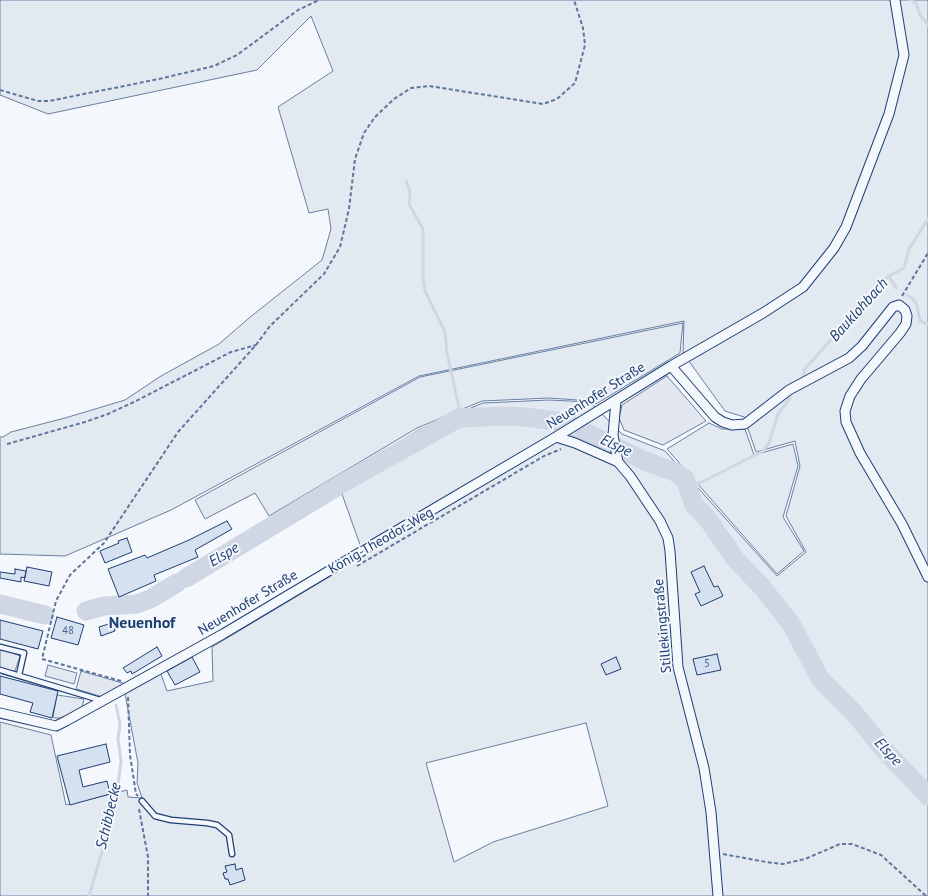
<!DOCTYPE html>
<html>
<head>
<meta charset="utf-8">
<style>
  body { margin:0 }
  canvas { display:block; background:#f4f7fb }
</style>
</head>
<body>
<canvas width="928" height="896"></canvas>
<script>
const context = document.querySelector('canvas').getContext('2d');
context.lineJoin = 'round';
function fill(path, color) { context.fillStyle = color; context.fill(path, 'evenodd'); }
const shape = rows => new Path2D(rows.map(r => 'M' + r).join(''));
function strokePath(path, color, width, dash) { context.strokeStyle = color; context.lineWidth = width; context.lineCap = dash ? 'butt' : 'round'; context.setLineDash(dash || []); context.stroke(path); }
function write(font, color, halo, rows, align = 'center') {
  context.font = font + ' "PT Sans",sans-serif'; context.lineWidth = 4; context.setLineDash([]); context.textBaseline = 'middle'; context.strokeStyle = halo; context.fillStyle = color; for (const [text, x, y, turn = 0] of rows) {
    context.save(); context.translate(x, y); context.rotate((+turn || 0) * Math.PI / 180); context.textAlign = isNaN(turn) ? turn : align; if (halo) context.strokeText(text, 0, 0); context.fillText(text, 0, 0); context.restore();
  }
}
const green = shape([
  [0,0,928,0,928,896,0,896,0,722,51,735,66,805,127,790,128,797,142,798,137,783,138,763,125,694,161,674,167,691,213,681,212,647,364,556,337,480,420,429,483,403,549,400,590,402,622,434,665,451,777,576,806,552,786,516,800,466,795,441,756,452,744,417,725,411,683,353,684,321,419,376,171,510,65,556,0,554,0,437,3,437,11,432,65,418,125,400,161,376,219,344,249,318,322,260,331,229,328,209,309,213,278,107,333,71,311,16,257,70,48,114,0,95,0,0],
  [586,723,608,806,493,842,454,862,426,763,586,723],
  [683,323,680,353,596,404,591,401,549,398,482,401,417,428,269,516,255,493,205,519,195,500,420,377,683,323],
  [709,423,722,429,745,429,754,455,793,444,798,466,783,517,804,551,777,574,667,449,709,423],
  [0,647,20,656,15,671,0,670,0,647],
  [48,665,77,673,74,684,45,676,48,665],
  [57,695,84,699,82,707,79,710,61,718,55,718,53,717,57,695]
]);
fill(green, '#e3e9f0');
strokePath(green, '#687fa3', 1);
const parking = shape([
  [667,376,706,421,663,445,624,430,619,418,622,405,667,376],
  [81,671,126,684,103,697,76,689,81,671]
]);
fill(parking, '#e3e8f0');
strokePath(parking, '#687fa3', 1);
strokePath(shape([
  [910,0,916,3,920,15,928,25],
  [406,181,410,191,409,204,423,229,423,278,425,291,445,332,447,353,461,417],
  [889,276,896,288],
  [907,295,913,299,917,305,920,321,928,324],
  [804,377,804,370,874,290,889,276,904,268,909,249,928,219],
  [687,487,704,481,763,451,769,443,778,414,790,398],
  [89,896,112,818,118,785,121,761,118,739,120,724,116,705]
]), '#cfd7e4', 3);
strokePath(shape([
  [186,578,348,480,461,417,461,418,507,416,525,417,564,422,645,461,675,472,685,479,694,505,707,518,736,560,762,587,791,624,821,680,855,714,881,746,928,796],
  [0,604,45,615],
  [86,611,104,606,137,604,152,598,177,583]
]), '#cfd7e4', 19);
const building = shape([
  [227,521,232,529,195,550,198,557,154,575,156,581,119,597,108,569,145,555,147,558,189,540,227,521],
  [127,538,132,552,105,563,100,551,119,543,118,541,127,538],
  [704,566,714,587,718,586,723,596,701,606,695,594,700,592,691,572,704,566],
  [27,567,52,572,49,586,24,581,27,567],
  [15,569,26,571,25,578,21,577,21,582,0,578,0,572,15,574,15,569],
  [57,617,84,625,78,645,51,638,57,617],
  [0,620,43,631,38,649,0,639,0,620],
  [112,623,115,631,101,636,99,627,112,623],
  [157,647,162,656,132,674,131,671,127,673,123,668,157,647],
  [717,654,721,670,697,675,693,659,717,654],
  [192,657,200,672,175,685,167,671,192,657],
  [616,657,621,669,606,675,601,664,616,657],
  [0,676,58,691,52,718,30,712,33,703,0,694,0,676],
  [106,744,110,762,79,770,83,787,107,781,110,794,70,805,57,756,106,744],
  [235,864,236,870,242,868,245,880,230,885,228,879,225,879,223,873,227,872,225,866,235,864]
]);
fill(building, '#d5e0f0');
strokePath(building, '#1d3f73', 1);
const service = shape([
  [0,647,24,653,19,675],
  [0,670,100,700],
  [142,801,155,816,171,820,207,823,217,825,229,835,232,854]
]);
const minor = shape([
  [671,366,715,417,723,422,732,425,745,424,789,390,849,358,862,346,893,307,899,305,905,310,907,316,906,324,900,333,861,379,850,396,845,411,846,422,860,453,902,524,928,577],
  [616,401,613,435,618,462],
  [556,437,575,443,618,462,630,476,660,521,668,538,670,551,678,667,704,768,711,812,718,896],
  [0,713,56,726,66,721,223,634,379,541,556,437,671,366,763,313,803,287,834,248,846,227,889,114,904,55,895,0]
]);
strokePath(service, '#1d3f73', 7);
strokePath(minor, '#1d3f73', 11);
strokePath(shape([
  [0,90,38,101,49,101,159,79,214,66,237,55,298,10,319,0],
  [902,296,928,253],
  [7,444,85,422,108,414,134,402,231,352,256,345],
  [357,566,544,456,561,449],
  [121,681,42,659,56,601,70,575,104,543,178,432,256,345,270,326,324,274,340,247,349,209,355,159,364,133,375,117,394,99,411,88,429,86,543,104,557,99,575,83,585,45,583,28,574,0],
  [128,697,130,755,136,794,138,796],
  [139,809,148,857,148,896],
  [723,854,766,862,783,864,805,859,840,844,852,844,881,855,926,896]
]), '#5e769c', 2, [4, 2.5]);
strokePath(service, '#f4f7fb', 4.5);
strokePath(minor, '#f4f7fb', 9);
write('11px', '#4b6792', null, [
  ["48",68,631],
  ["5",707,664]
]);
write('14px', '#1d3f73', '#f4f7fb', [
  ["Neuenhofer Straße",596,396,-32],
  ["König-Theodor-Weg",381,541,-30],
  ["Neuenhofer Straße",248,603,-31],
  ["Stillekingstraße",663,626,-95]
]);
write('italic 15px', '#1d3f73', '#f4f7fb', [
  ["Bauklohbach",859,310,-48],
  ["Elspe",616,446,25],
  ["Elspe",224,555,-31],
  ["Elspe",888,752,47],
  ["Schibbecke",109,816,-77]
]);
write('bold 16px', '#1d3f73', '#f4f7fb', [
  ["Neuenhof",142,623]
]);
</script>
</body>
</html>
